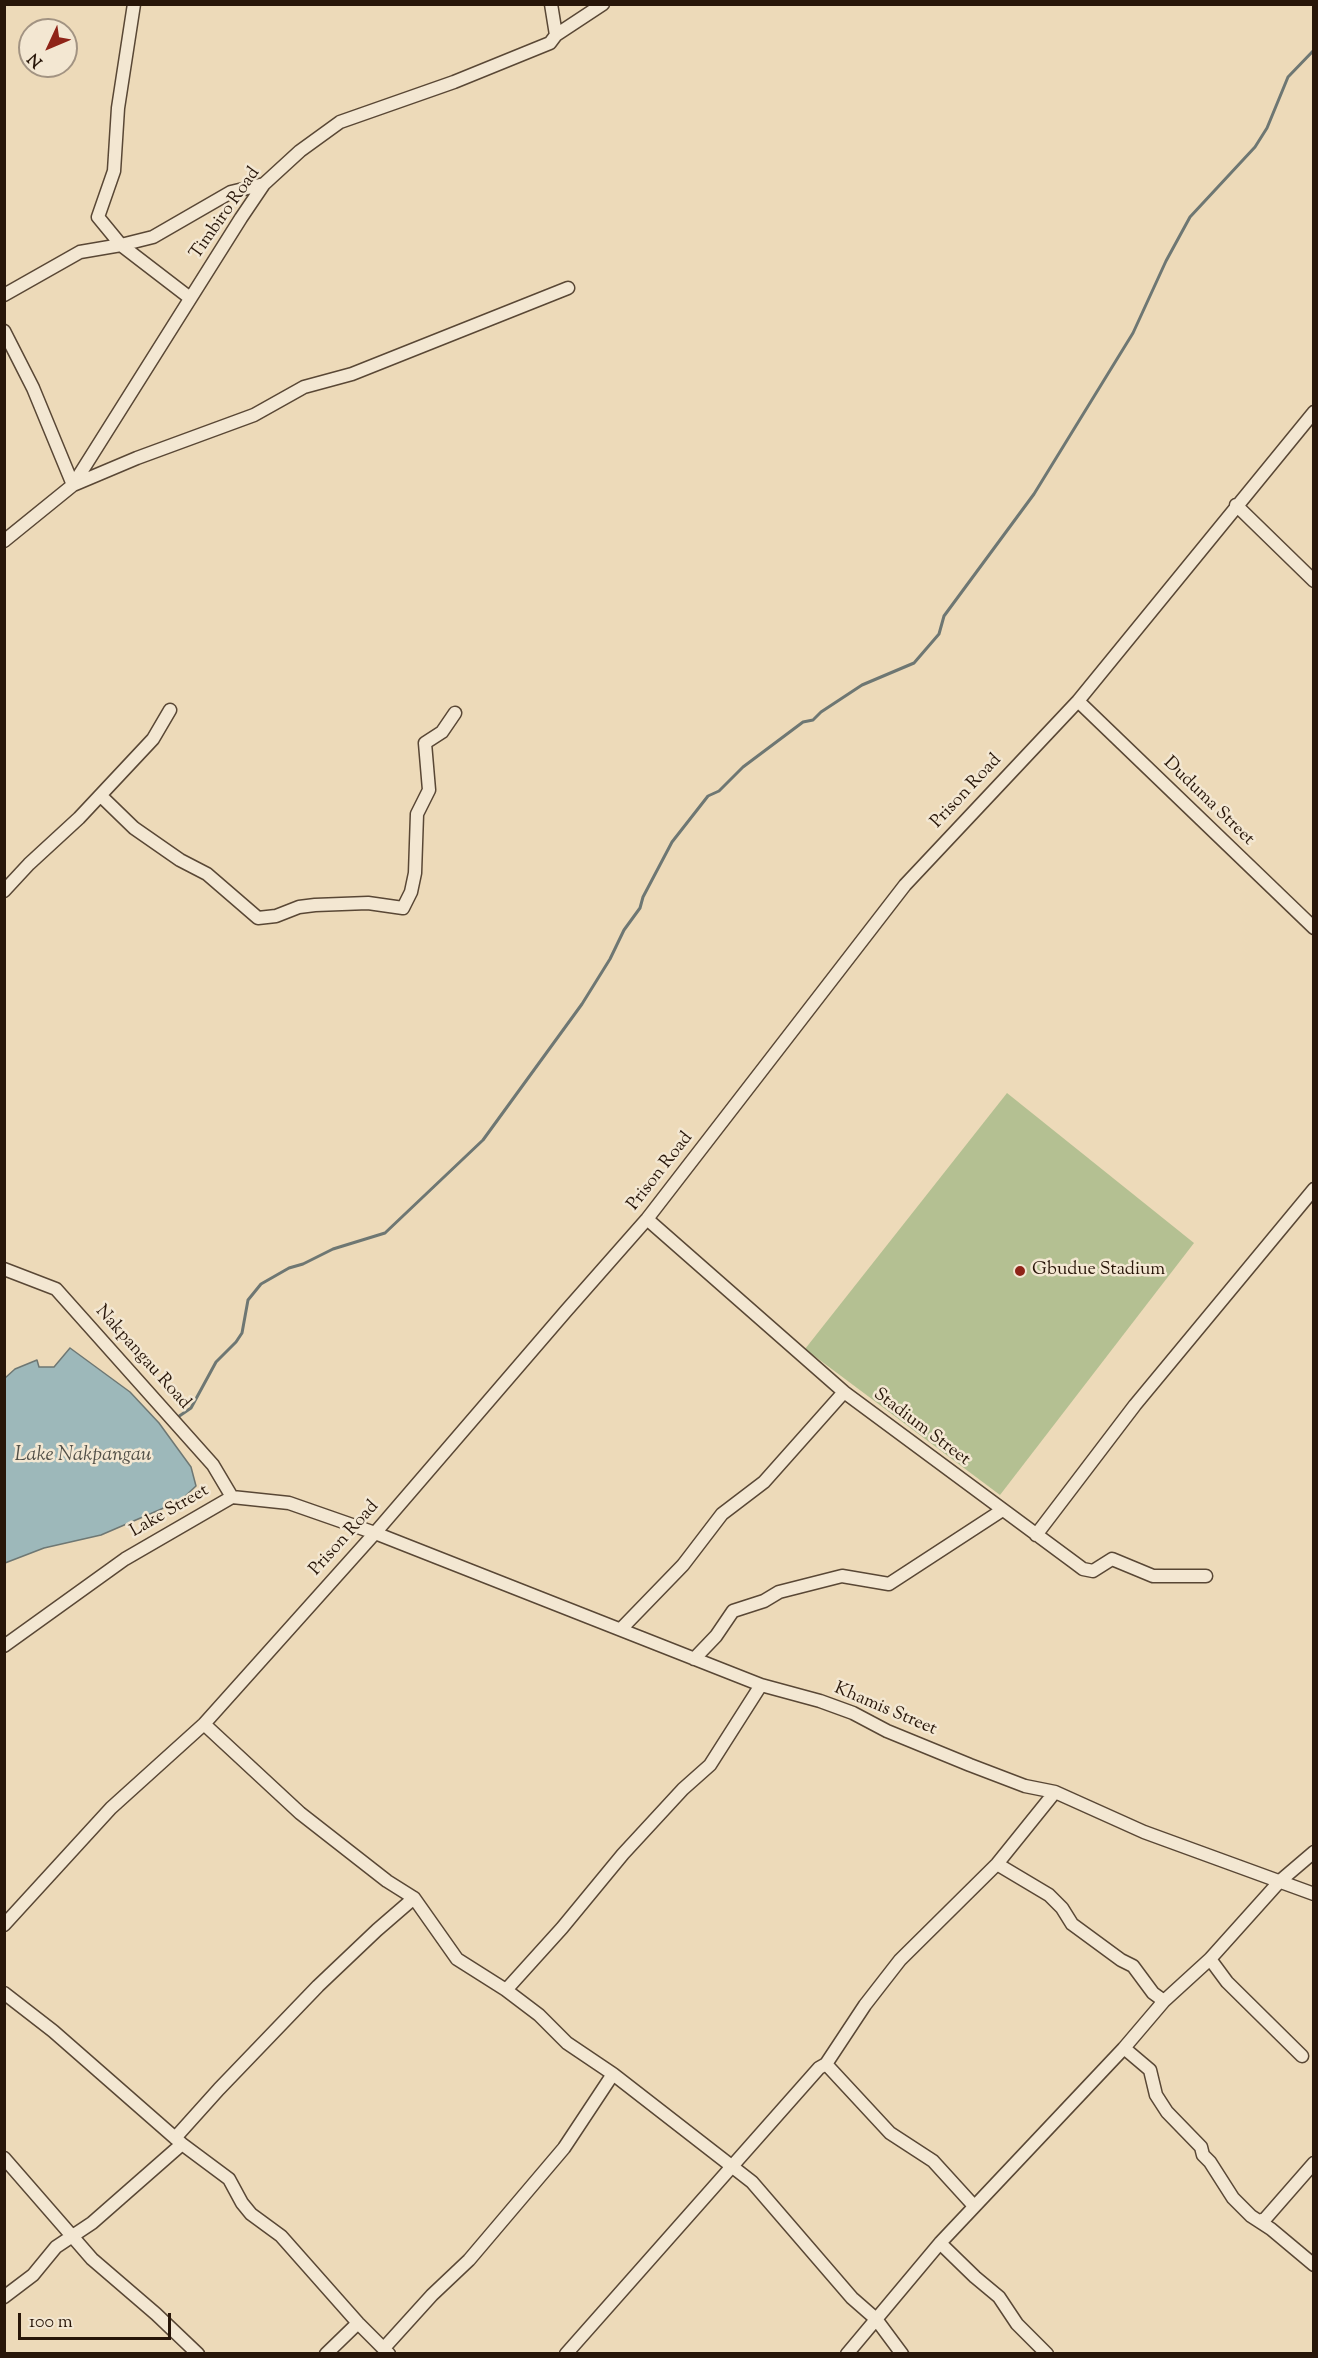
<!DOCTYPE html>
<html>
<head>
<meta charset="utf-8">
<style>
  body { margin:0 }
  #map { position:relative; width:1318px; height:2358px; overflow:hidden; background:#eddab9; font-family:"Sorts Mill Goudy",serif }
  canvas { display:block }
  .frame { position:absolute; inset:0; border:6px solid #281609; pointer-events:none }
  .north { position:absolute; left:18px; top:18px; width:60px; height:60px; box-sizing:border-box; background:#f3e7d2; border:2px solid #a29382; border-radius:50%; rotate:226deg; font-size:16px; font-weight:700; line-height:24px; text-align:center; color:#281609 }
  .north::after { content:''; display:block; margin:auto; width:21px; height:27px; background:#8f2418; clip-path:polygon(50% 0,100% 100%,50% 72%,0 100%) }
  .scale { position:absolute; left:18px; top:2313px; width:153px; height:27px; box-sizing:border-box; border:3px solid #281609; border-top:0; padding-left:8px; font-size:18px; line-height:21px; white-space:nowrap; color:#281609; -webkit-text-stroke:4px #f3e7d2; paint-order:stroke }
</style>
</head>
<body>
<div id="map">
<canvas width="1318" height="2358"></canvas>
<div class="frame"></div>
<div class="north">N</div>
<div class="scale">100 m</div>
</div>
<script>
const context = document.querySelector('canvas').getContext('2d');
context.lineJoin = 'round';
function fill(path, color) { context.fillStyle = color; context.fill(path, 'evenodd'); }
const shape = rows => new Path2D(rows.map(r => 'M' + r).join(''));
function strokePath(path, color, width, dash) { context.strokeStyle = color; context.lineWidth = width; context.lineCap = dash ? 'butt' : 'round'; context.setLineDash(dash || []); context.stroke(path); }
function write(font, color, halo, rows, align = 'center') {
  context.font = font + ' "Sorts Mill Goudy",serif'; context.lineWidth = 5; context.setLineDash([]); context.textBaseline = 'middle'; context.strokeStyle = halo; context.fillStyle = color; for (const [text, x, y, turn = 0] of rows) {
    context.save(); context.translate(x, y); context.rotate((+turn || 0) * Math.PI / 180); context.textAlign = isNaN(turn) ? turn : align; if (halo) context.strokeText(text, 0, 0); context.fillText(text, 0, 0); context.restore();
  }
}
fill(shape([
  [1007,1093,1194,1243,1000,1495,805,1349]
]), '#b4c092');
const water = shape([
  [70,1348,130,1392,159,1423,191,1467,196,1486,180,1501,101,1535,44,1548,5,1563,5,1378,15,1369,37,1360,39,1367,54,1367,70,1348]
]);
fill(water, '#9db8ba');
strokePath(water, '#6e7773', 1.5);
strokePath(shape([
  [175,1419,191,1408,216,1362,236,1342,242,1333,248,1300,261,1284,289,1268,303,1264,333,1249,385,1233,483,1140,582,1004,610,959,624,930,640,908,643,897,672,842,708,796,719,791,743,767,803,722,813,720,821,712,862,685,914,663,939,634,944,616,1034,494,1133,333,1166,261,1190,217,1255,147,1267,128,1288,77,1314,50]
]), '#6e7773', 3);
const minor = shape([
  [134,4,118,108,114,171,98,217,121,245,190,298],
  [551,4,556,35],
  [4,295,80,252,121,245,153,237,231,192,264,184],
  [4,331,33,388,73,485,137,458,254,415,304,387,352,374,568,288],
  [1236,505,1314,581],
  [4,541,73,485,241,218,264,184,300,151,340,122,454,82,550,43,556,35,603,4],
  [1078,701,1314,928],
  [101,796,134,828,180,860,207,874,258,918,276,916,299,907,315,905,368,903,403,908,411,892,415,873,417,814,429,790,425,743,442,732,455,713],
  [4,891,29,864,79,818,153,739,170,710],
  [647,1219,844,1392,1075,1563,1083,1569,1093,1571,1112,1559,1153,1576,1206,1576],
  [4,1269,56,1289,213,1465,232,1497],
  [1036,1535,1135,1405,1314,1189],
  [621,1629,683,1565,722,1514,764,1482,844,1392],
  [4,1646,125,1559,232,1497,289,1503,375,1533,761,1685,820,1701,853,1713,887,1731,970,1765,1025,1786,1055,1792,1144,1832,1314,1894],
  [694,1659,716,1636,733,1611,764,1601,779,1592,842,1576,889,1584,1001,1511],
  [204,1724,300,1813,387,1881,414,1898,457,1959,506,1990,539,2015,567,2043,613,2074,752,2182,852,2298,876,2319,902,2354],
  [997,1864,1049,1895,1062,1908,1072,1924,1121,1960,1133,1966,1153,1993,1164,2001],
  [4,1925,111,1808,204,1724,375,1533,566,1311,647,1219,905,885,1078,701,1314,412],
  [1210,1959,1227,1982,1302,2056],
  [506,1990,562,1928,623,1854,683,1789,710,1765,761,1685],
  [4,1993,53,2031,182,2144,229,2179,242,2203,251,2214,281,2236,358,2323,389,2354],
  [1124,2048,1150,2070,1156,2095,1167,2112,1201,2147,1203,2155,1210,2162,1233,2198,1251,2216,1271,2229,1314,2265],
  [826,2064,890,2133,933,2161,974,2206],
  [175,2138,219,2089,318,1986,377,1930,414,1898],
  [4,2158,92,2259,156,2314,198,2354],
  [1259,2221,1265,2219,1314,2163],
  [940,2243,975,2277,999,2297,1017,2324,1047,2354],
  [4,2297,33,2275,56,2247,92,2223,182,2144],
  [384,2348,432,2295,469,2260,564,2148,613,2074],
  [326,2354,358,2323],
  [566,2354,819,2068,826,2064,865,2005,900,1960,997,1864,1055,1792],
  [847,2354,940,2243,1124,2048,1164,2001,1210,1959,1280,1881,1314,1852]
]);
strokePath(minor, '#594735', 15);
strokePath(minor, '#f3e7d2', 12);
for (const [x, y, r, color] of [
  [1020,1271,6,"#8f2418"]
]) { const dot = new Path2D(); dot.arc(x, y, r, 0, 2 * Math.PI); context.fillStyle = color; context.fill(dot); strokePath(dot, '#f3e7d2', 2); }
write('18px', '#281609', '#f3e7d2', [
  ["Timbiro Road",226,214,-55],
  ["Prison Road",967,792,-47],
  ["Duduma Street",1208,802,44],
  ["Prison Road",661,1172,-52],
  ["Nakpangau Road",142,1358,48],
  ["Stadium Street",921,1428,37],
  ["Lake Street",170,1512,-30],
  ["Prison Road",345,1539,-48],
  ["Khamis Street",885,1710,23]
]);
write('18px', '#281609', '#f3e7d2', [
  ["Gbudue Stadium",1032,1271]
], 'left');
write('italic 20px', '#514f47', '#f3e7d2', [
  ["Lake Nakpangau",83,1457]
]);
</script>
</body>
</html>
